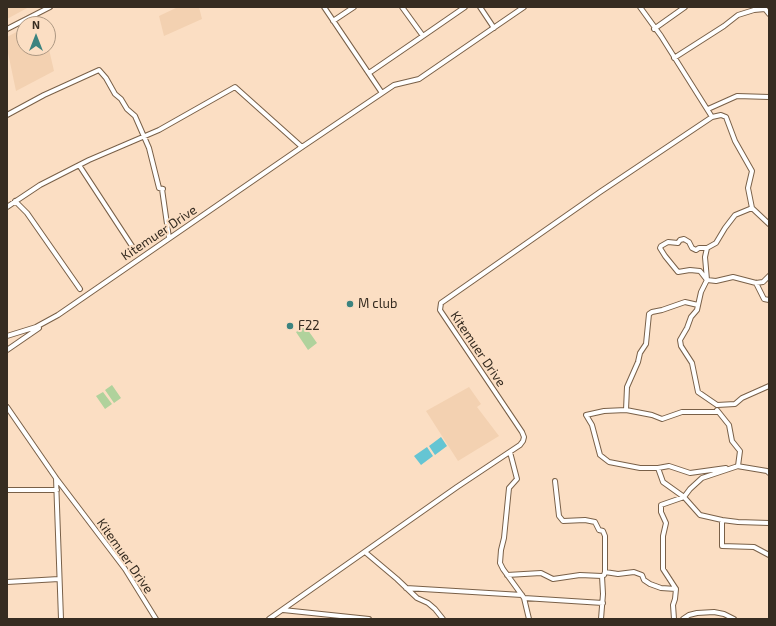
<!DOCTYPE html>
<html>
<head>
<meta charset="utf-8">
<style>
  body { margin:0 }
  #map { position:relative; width:776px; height:626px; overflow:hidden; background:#fbdec3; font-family:"Exo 2",sans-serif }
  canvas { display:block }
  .frame { position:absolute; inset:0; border:8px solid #362c21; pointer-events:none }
  .north { position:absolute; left:16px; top:16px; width:40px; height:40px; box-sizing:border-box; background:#fbdec3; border:1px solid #ac9782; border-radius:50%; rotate:0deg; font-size:11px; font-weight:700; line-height:16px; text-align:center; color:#362c21 }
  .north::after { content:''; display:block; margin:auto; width:14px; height:18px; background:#3b837f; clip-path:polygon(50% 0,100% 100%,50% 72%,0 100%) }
</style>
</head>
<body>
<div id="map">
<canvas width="776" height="626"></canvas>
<div class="frame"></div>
<div class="north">N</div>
</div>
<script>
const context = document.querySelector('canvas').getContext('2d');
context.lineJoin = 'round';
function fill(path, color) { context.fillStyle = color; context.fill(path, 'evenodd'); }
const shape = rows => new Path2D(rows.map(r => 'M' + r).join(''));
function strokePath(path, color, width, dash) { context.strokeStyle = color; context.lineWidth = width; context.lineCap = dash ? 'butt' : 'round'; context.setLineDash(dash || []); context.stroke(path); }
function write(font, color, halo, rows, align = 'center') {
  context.font = font + ' "Exo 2",sans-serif'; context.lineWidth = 4; context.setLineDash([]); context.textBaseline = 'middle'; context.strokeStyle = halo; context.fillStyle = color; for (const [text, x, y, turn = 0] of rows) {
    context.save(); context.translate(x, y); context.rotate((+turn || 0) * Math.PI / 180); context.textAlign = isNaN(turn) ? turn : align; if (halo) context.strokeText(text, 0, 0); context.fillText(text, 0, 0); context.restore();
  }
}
fill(shape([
  [7,7,29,7,7,19],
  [178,7,199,7,202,19,164,36,159,16],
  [24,28,24,48,48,48,48,45,54,71,16,91,7,48,7,37],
  [469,387,481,404,477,407,499,436,458,461,426,411]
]), '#f3d1b1');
fill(shape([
  [305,326,317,343,308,350,296,332],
  [112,385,121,398,114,403,105,390],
  [103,392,112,404,105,409,96,396]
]), '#b0d29c');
fill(shape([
  [441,437,447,446,435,455,429,446],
  [427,447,433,456,421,465,414,456]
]), '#65c5d3');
const minor = shape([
  [324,7,382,93],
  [402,7,423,36,465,7],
  [480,7,494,28],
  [640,7,661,36,712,117],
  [333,21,354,7],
  [7,29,50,7],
  [654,29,685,7],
  [674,58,724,26,738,15,754,10,765,9,769,14],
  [369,73,423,36],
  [708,109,737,96,769,97],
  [7,115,44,95,99,70,106,78,115,94,121,99,127,109,135,116,149,148,159,188,163,189],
  [79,165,132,246],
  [162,189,169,238],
  [15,201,27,213,80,289],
  [7,207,40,185,89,160,159,130,235,87,302,147],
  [752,208,735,215,725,228,716,243,707,248,699,248,696,250,692,248,689,242,684,239,680,240,678,243,668,242,661,246,660,248,665,256,678,272,690,270,700,271,707,280,716,281,733,277,756,283,763,282,769,276],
  [707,248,705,257,707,280,701,292,697,310,691,317,687,328,680,340,681,346,692,363,698,392,717,405,735,404,742,398,769,386],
  [756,283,764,299,769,300],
  [7,336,36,327,58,315,302,147,394,85,419,79,524,7],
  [7,350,39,328],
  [7,407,56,478,125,569,156,619],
  [626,410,627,387,638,362,640,353,646,344,649,314,652,312,662,310,685,302,698,305],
  [717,410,729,425,732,441,740,451,738,466],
  [718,412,682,412,662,419,652,415,626,410,604,411,586,415,592,425,600,455,609,462,640,468,658,468,663,482,684,497,700,515,722,520,722,546,754,547,769,555],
  [510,452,517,479,509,488,504,538,501,550,500,563,503,569,524,598,529,619],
  [737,466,767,471,769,473],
  [658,468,669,466,690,473,726,468],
  [56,478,61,619],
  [555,481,559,516,563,521,585,520,595,522,599,530,603,531,605,536,605,572,604,575,602,576,603,594,601,619],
  [7,490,57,490],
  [722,520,738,522,769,523],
  [365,552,397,579,417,598,428,603,435,609,443,619],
  [605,572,618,574,634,572,642,575,644,580,650,584,661,588,676,589],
  [507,575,541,573,553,579,580,575,602,576],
  [7,582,59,579],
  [406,588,522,595],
  [524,598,603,603],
  [283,610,369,619],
  [269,619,457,487,520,445,523,441,524,437,522,432,442,313,440,310,441,303,600,192,712,117,721,115,726,117,735,141,752,171,748,188,752,208,769,224],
  [674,619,673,605,675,599,676,589,663,569,663,536,666,523,661,512,661,505,684,497,690,489,702,478,738,466],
  [683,619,689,615,697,613,714,612,724,614,734,619]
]);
strokePath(minor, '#796048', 6);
strokePath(minor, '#fff', 4);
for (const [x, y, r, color] of [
  [350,304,4,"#3b837f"],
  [290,326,4,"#3b837f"]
]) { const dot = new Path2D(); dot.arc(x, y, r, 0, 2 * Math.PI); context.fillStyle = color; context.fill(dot); strokePath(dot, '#fbdec3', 1.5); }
write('13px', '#362c21', '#fbdec3', [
  ["Kitemuer Drive",159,233,-34],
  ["Kitemuer Drive",478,349,56],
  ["Kitemuer Drive",125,556,55]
]);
write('13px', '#362c21', '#fbdec3', [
  ["M club",358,304],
  ["F22",298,326]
], 'left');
</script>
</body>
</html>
